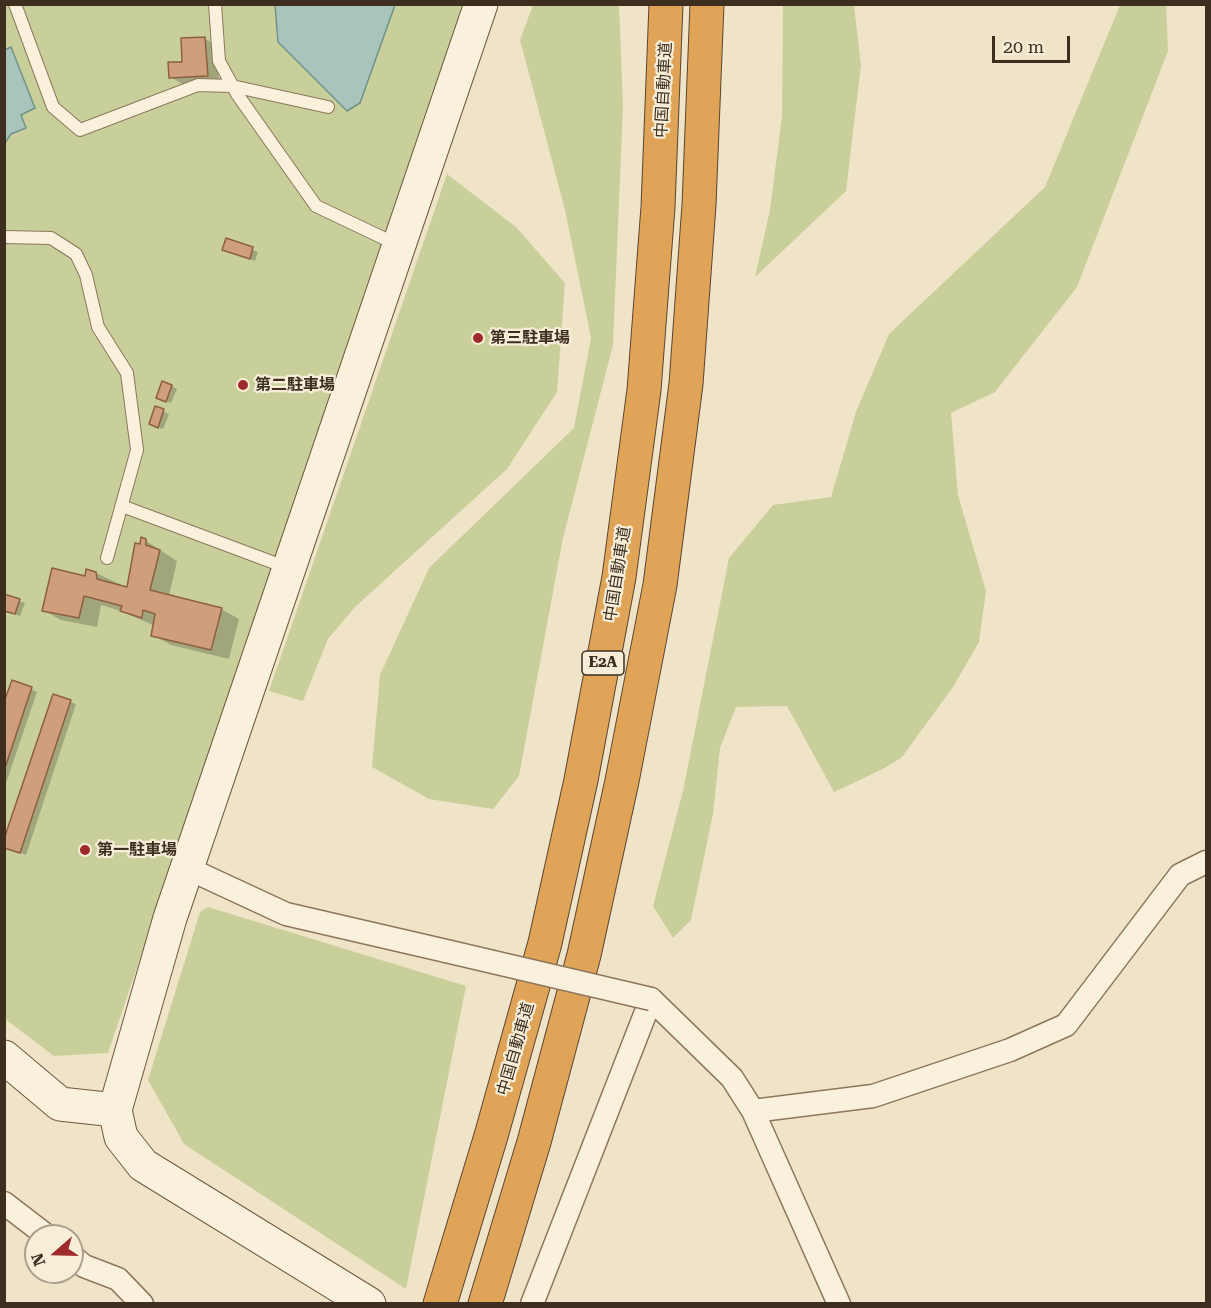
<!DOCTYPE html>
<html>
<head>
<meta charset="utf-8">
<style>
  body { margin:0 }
  #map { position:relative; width:1211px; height:1308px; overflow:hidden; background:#f0e4c8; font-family:"Roboto Serif",serif }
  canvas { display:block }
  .frame { position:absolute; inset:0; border:6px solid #3d2e20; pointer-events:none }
  .north { position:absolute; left:24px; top:1224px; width:60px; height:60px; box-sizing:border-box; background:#f7eed8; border:2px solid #ada18e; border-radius:50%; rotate:250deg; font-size:16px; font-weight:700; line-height:24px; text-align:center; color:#3d2e20 }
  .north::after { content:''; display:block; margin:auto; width:21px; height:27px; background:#9e2a2b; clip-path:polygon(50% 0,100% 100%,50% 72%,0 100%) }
  .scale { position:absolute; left:992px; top:36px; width:78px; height:27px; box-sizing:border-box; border:3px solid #3d2e20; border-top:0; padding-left:8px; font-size:18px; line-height:21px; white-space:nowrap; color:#3d2e20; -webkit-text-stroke:4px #f7eed8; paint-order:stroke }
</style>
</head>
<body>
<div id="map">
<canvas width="1211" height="1308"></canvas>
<div class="frame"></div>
<div class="north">N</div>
<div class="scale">20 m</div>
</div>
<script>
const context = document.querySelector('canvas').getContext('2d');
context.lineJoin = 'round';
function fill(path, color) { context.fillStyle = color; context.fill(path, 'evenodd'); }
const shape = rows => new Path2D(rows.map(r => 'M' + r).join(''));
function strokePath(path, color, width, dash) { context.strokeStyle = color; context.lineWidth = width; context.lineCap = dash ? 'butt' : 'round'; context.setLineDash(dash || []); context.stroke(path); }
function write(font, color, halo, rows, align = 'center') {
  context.font = font + ' "Roboto Serif","Noto Sans JP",serif'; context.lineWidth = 4.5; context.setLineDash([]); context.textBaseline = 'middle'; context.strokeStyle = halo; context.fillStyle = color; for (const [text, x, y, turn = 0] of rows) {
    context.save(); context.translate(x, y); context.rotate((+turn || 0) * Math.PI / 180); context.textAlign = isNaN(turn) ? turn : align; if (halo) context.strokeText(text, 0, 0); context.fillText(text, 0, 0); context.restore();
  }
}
fill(shape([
  [5,5,464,5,108,1053,54,1056,5,1019],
  [533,5,619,5,623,106,613,345,563,538,519,776,493,809,429,799,372,767,380,675,429,568,574,428,591,338,565,210,520,40],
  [783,5,854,5,861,65,846,191,755,277,770,210,782,116],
  [1120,5,1166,5,1168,51,1077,287,995,392,951,413,958,495,986,591,979,642,953,687,902,757,883,769,834,792,787,706,736,707,720,748,713,814,691,920,673,938,653,906,683,791,729,558,773,505,831,497,856,412,889,334,1045,187],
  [447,174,516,227,565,283,557,392,507,469,355,607,328,639,303,701,269,691],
  [208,907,466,986,406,1289,184,1144,148,1080,200,912]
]), '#c9cf9b');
const water = shape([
  [275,5,395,5,360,103,347,111,278,42,275,5],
  [11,47,35,108,21,115,26,128,11,134,5,143,5,50,11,47]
]);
fill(water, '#a9c4bc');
strokePath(water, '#6f938a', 1.5);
fill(shape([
  [205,39,217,45,219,82,182,84,171,77],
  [227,240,258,252,255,261,229,252],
  [172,386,177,389,171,403,163,400],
  [156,408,169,414,163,429,156,427],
  [143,539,177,561,169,596,221,609,239,619,229,659,171,645,153,635,155,626,121,611,101,605,97,627,61,620,43,610,96,573,128,588],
  [4,596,25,603,20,616,4,611],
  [31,689,37,692,4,789,4,707],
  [54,696,76,704,26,855,4,847]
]), '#0003');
const building = shape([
  [205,37,208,76,169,78,168,62,182,62,181,38,205,37],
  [226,238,253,247,250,259,222,250,226,238],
  [162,381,172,385,166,402,156,398,162,381],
  [155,406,164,409,158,428,149,424,155,406],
  [141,537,146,539,146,545,160,550,150,590,222,608,211,650,151,636,155,614,143,610,142,618,120,611,122,606,84,596,79,618,42,611,52,568,85,576,86,569,96,572,97,579,127,587,135,543,140,544,141,537],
  [4,594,20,599,15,614,4,611,4,594],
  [12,680,32,687,4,771,4,702,12,680],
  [53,694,71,700,20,853,4,848,4,839,53,694]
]);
fill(building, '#cf9f7d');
strokePath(building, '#8d5f41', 1.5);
const lane = shape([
  [15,4,53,107,80,130,198,85,232,86,328,107],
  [215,4,219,61,237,94,316,206,398,245],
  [4,237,51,238,76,254,86,275,98,327,127,373,137,450,107,558],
  [122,506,288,568]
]);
const street = shape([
  [187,868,286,914,446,951],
  [753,1111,873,1096,1010,1050,1066,1025,1180,875,1206,862],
  [4,1203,47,1236],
  [72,1256,84,1266,118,1279,142,1304],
  [532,1304,651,999,732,1078,753,1111,839,1304]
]);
const secondary = shape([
  [4,1057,60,1104,115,1110],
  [369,1304,143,1165,121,1137,115,1110,170,918,481,4]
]);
const highway = shape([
  [440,1304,491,1136,545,943,581,780,619,577,644,390,658,207,666,4],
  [485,1304,534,1142,584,955,622,781,660,585,686,384,699,205,707,4]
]);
strokePath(lane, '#8d765c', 14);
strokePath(street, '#8d765c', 25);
strokePath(secondary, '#6f573f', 35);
strokePath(highway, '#5b4430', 35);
strokePath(lane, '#faf1dc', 12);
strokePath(street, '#faf1dc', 22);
strokePath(secondary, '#faf1dc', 33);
strokePath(highway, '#e0a458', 33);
const streetBridge = shape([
  [446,951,651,999]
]);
strokePath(streetBridge, '#8d765c', 25, []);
strokePath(streetBridge, '#faf1dc', 22);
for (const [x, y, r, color] of [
  [478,338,6,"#9e2a2b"],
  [243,385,6,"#9e2a2b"],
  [85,850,6,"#9e2a2b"]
]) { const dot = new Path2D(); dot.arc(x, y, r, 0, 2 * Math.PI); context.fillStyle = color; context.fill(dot); strokePath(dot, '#f7eed8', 2); }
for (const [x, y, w] of [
  [603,663,42]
]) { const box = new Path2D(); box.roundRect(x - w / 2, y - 12, w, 24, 4.5); context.fillStyle = '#f7eed8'; context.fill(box); strokePath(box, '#3d2e20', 1.5); }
write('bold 15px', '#3d2e20', null, [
  ["E2A",603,663]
]);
write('16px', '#3d2e20', '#f7eed8', [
  ["中国自動車道",664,90,-87],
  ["中国自動車道",618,574,-81],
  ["中国自動車道",516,1049,-74]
]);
write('bold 16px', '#3d2e20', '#f7eed8', [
  ["第三駐車場",490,338],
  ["第二駐車場",255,385],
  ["第一駐車場",97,850]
], 'left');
</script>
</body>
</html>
